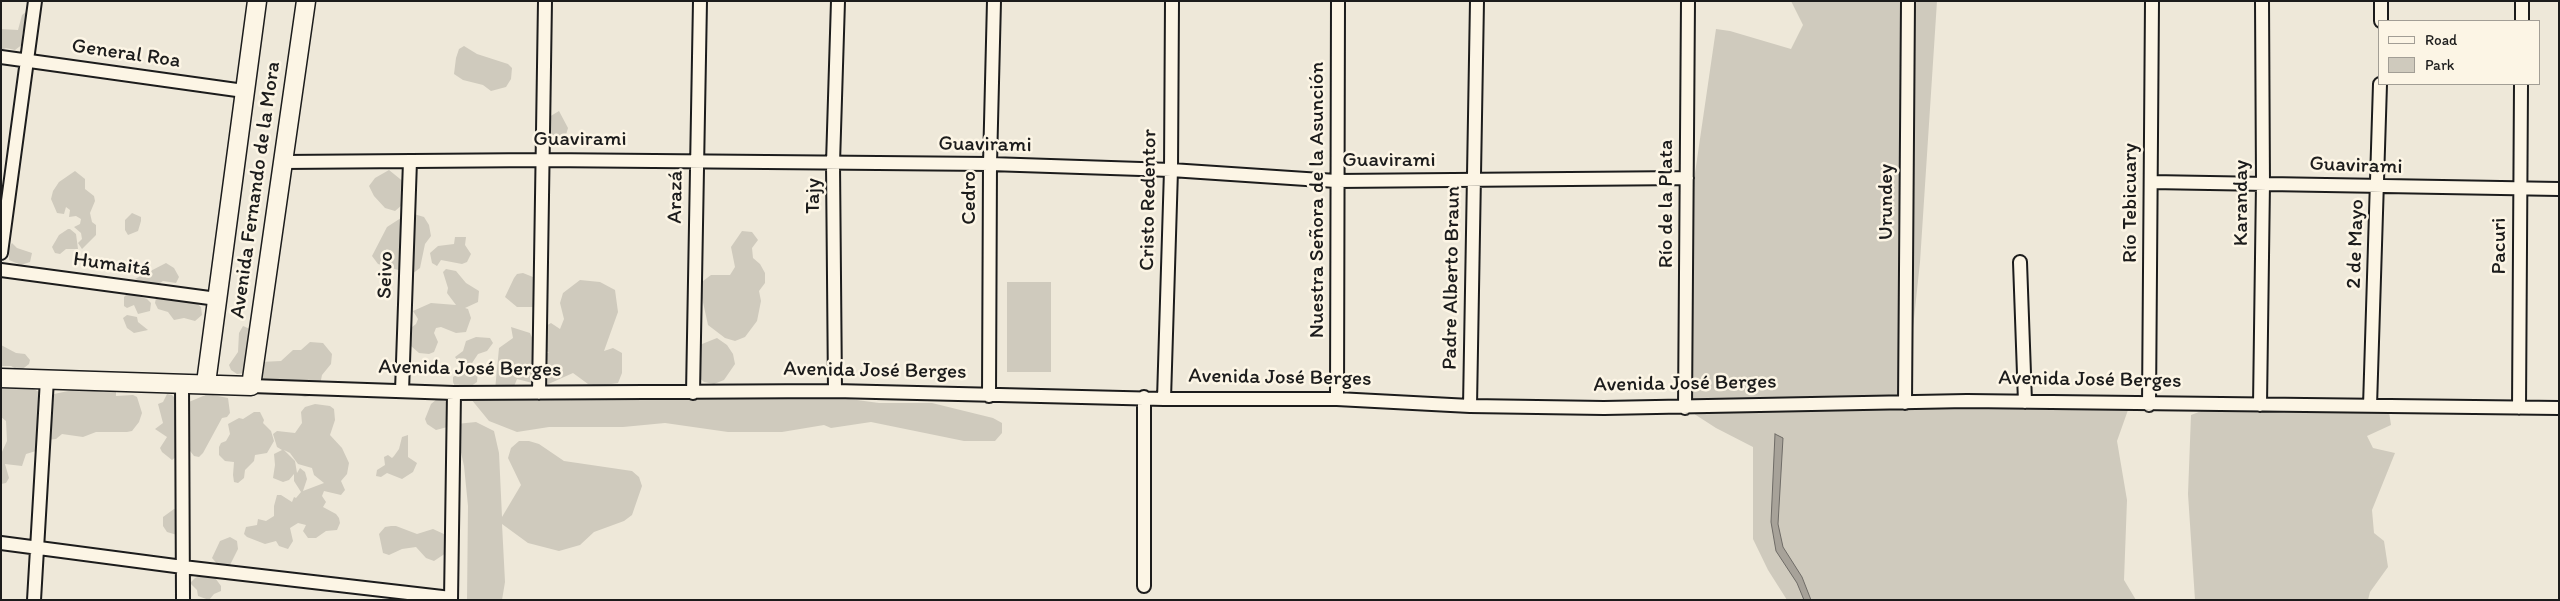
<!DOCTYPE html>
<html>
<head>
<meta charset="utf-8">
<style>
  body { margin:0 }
  #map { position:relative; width:2560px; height:601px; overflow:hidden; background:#eee8d9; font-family:Itim,sans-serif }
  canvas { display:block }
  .frame { position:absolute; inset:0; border:2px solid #1c1c1c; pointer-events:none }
  .legend { position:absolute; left:2378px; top:20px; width:162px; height:65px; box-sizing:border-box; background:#fcf5e5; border:1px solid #a29e95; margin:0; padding:6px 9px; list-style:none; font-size:15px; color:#1c1c1c }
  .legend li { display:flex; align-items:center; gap:10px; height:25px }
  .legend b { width:25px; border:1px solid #a29e95 }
</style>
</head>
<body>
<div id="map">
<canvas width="2560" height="601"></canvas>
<div class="frame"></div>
<ul class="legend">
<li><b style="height:6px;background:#fcf5e5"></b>Road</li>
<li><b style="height:14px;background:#cfcabd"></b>Park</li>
</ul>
</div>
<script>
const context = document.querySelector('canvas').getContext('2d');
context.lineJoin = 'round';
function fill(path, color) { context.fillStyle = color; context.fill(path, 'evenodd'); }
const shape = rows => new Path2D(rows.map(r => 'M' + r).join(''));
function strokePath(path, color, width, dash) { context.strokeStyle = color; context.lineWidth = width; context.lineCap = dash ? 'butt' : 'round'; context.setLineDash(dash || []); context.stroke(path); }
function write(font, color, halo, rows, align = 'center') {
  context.font = font + ' Itim,sans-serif'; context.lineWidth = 5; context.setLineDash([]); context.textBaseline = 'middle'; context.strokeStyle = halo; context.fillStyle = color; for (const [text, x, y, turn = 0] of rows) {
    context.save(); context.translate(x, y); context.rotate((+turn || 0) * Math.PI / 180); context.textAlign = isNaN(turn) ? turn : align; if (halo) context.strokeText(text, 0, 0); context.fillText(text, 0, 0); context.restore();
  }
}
fill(shape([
  [1791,1,1937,1,1920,262,1905,403,1908,406,2128,410,2117,441,2127,500,2124,580,2136,600,1787,600,1768,570,1753,539,1753,447,1716,428,1685,408,1687,228,1716,29,1730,31,1791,49,1803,25],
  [26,12,31,13,22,34,23,44,15,50,6,48,1,50,1,29,18,30,22,15],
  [464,46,477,54,508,64,512,68,511,79,506,87,491,91,483,85,463,80,454,74,456,58,459,49],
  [559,111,568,128,564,142,560,146,550,142,548,137,551,127,549,117],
  [389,170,405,183,402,205,395,211,385,208,374,196,369,186,375,178],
  [75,171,85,179,85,189,94,196,95,201,90,213,92,222,96,225,96,235,82,249,78,243,82,239,81,233,74,227,80,224,81,219,76,216,69,217,70,210,66,207,64,214,57,213,51,199,53,191,59,182],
  [132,213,141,217,141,221,138,231,128,235,125,230,125,220],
  [414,214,424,217,429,225,431,236,425,244,420,268,412,274,378,264,372,256,387,227,404,216],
  [68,229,70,229,76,234,78,249,66,249,60,254,55,253,52,247,59,235],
  [742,231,752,232,758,240,752,248,753,258,760,264,765,273,765,283,759,291,761,301,757,321,745,337,735,341,725,338,708,325,699,284,711,275,730,275,735,267,731,247],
  [455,237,466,237,465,245,471,254,467,262,462,264,441,260,437,266,432,263,430,253,438,246,454,244],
  [12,243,17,248,32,253,30,262,21,265,9,260,9,248],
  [166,263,174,268,179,277,176,283,163,281,157,285,152,285,135,279],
  [446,269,456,271,466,283,479,291,478,302,465,308,468,309,471,318,466,332,456,333,441,327,436,328,434,333,438,342,434,352,429,354,419,353,411,346,408,336,408,330,416,324,418,319,413,311,431,303,456,305,447,293,448,288,443,272],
  [523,273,538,279,538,304,533,307,517,307,505,297,514,278,517,274],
  [580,280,600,282,615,290,618,312,604,351,613,348,622,353,622,373,618,383,598,386,588,384,573,373,544,386,517,379,513,389,708,399,820,395,879,403,932,403,993,418,1002,423,1002,433,995,441,964,441,871,422,831,428,824,425,782,432,728,432,665,423,623,427,549,427,517,432,489,421,471,399,479,393,495,390,499,348,513,338,511,327,530,333,539,353,549,353,542,347,542,328,551,323,560,329,564,319,560,303,563,293],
  [1007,282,1051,282,1051,372,1007,372],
  [128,293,147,299,151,303,150,311,138,314,134,305,127,308,124,306,124,297],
  [160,296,195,302,201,307,202,315,195,321,184,318,174,320,168,312,158,309,155,303,156,298],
  [127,315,137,317,138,322,148,330,134,333,127,328,123,318],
  [243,326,250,329,251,337,245,373,237,374,231,370,229,365,238,352,239,333],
  [476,337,490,338,493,343,487,351,478,354,472,363,478,371,477,382,464,391,455,387,453,382,453,377,458,374,462,366,455,357,463,351,466,341],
  [717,338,727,345,733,354,735,364,724,380,714,384,704,382,696,375,697,346],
  [310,342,323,343,332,354,331,364,322,375,319,390,311,396,305,397,258,384,260,362,281,361,293,350,301,350],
  [1,345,16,353,25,354,30,360,29,364,20,371,11,366,1,366],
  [79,384,104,392,111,388,116,390,116,396,133,395,137,397,142,413,139,422,132,431,127,432,96,432,83,437,62,434,56,439,46,440,36,451,26,454,22,466,5,464,9,478,6,483,1,484,1,454,7,441,6,421,1,417,1,387,30,387,41,393,54,394,73,390],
  [167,394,172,395,177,400,177,456,172,460,162,452,160,448,167,437,155,429,163,423,158,404,163,402],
  [208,394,228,398,230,413,227,417,222,418,203,453,199,457,194,456,187,447,184,404],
  [437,399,451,403,456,424,476,422,494,431,499,453,502,517,521,485,508,458,511,448,519,441,529,441,539,444,564,461,632,471,639,477,642,486,632,515,624,521,594,532,580,545,559,551,528,543,502,524,505,582,502,600,467,600,468,506,464,466,455,425,436,430,427,424,425,419,431,404],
  [315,404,330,406,334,409,335,420,330,435,342,448,349,463,347,474,341,481,345,490,341,495,324,491,322,496,326,502,323,507,336,514,339,518,340,523,337,530,326,531,316,538,308,538,303,531,306,525,298,523,290,528,293,541,288,549,279,546,276,541,265,544,247,537,244,534,246,527,257,525,258,519,266,521,274,516,274,506,277,495,281,495,292,502,294,497,296,498,301,492,294,481,294,474,289,480,283,482,273,478,275,465,274,454,282,450,277,447,273,434,277,431,295,433,302,423,301,412,305,407],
  [284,450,290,453,298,464,312,468,314,475,324,483,303,491,307,479,305,472,300,468,297,473,295,461],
  [2388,405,2391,425,2367,436,2373,448,2395,453,2372,510,2374,533,2384,541,2388,567,2370,592,2368,600,2195,600,2188,494,2191,415,2204,410,2323,411],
  [254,412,260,412,264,420,263,423,271,431,274,441,267,453,255,455,254,461,245,470,244,478,238,483,234,482,233,475,234,462,225,461,219,455,219,447,221,443,226,441,230,434,228,424,239,418,243,419],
  [408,435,408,457,417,463,413,472,402,479,387,473,381,477,376,476,377,470,385,465,384,457,388,455,392,458,394,456,399,449,402,437],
  [174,509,177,509,177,535,167,532,163,526,163,517],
  [391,526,396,526,417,534,433,529,446,535,446,553,434,561,426,558,416,547,402,549,389,555,383,553,379,534,385,527],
  [230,537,237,541,238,549,229,567,219,566,212,558,220,541],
  [202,575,213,575,221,586,221,591,214,594,209,600,198,596,197,590,190,583,195,578]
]), '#cfcabd');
const water = shape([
  [1775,434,1783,438,1778,524,1783,547,1802,577,1811,600,1804,600,1797,583,1776,551,1771,522,1775,434]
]);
fill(water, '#a7a299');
strokePath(water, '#6f6c67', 1);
const minor = shape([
  [2381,21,2381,1],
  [2522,21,2522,1],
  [1,57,244,91],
  [282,162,542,160,990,164,1171,170,1336,181,1687,178],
  [2151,182,2559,189],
  [1,253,35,1],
  [2020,262,2025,402],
  [1,270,217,299],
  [182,383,183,600],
  [251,386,454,393,835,391,1164,399,1337,399,1470,406,1604,408,1967,401,2559,408],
  [402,391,410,161],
  [835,391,833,163,838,1],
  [539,393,545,1],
  [693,393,700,1],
  [989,396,990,164,994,1],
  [1164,399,1171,170,1172,1],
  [1337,399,1338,1],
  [1905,403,1908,1],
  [2149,405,2152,1],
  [2260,405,2263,183,2262,1],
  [1470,406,1477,1],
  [2370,406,2380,84],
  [1685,408,1688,1],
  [2519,408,2521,84],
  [1,543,183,567,451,598],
  [1144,586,1144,397],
  [34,600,47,379],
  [451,600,454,393]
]);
const secondary = shape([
  [1,378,251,386,306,1],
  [206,383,257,1]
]);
strokePath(minor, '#1c1c1c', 16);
strokePath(secondary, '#1c1c1c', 21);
strokePath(minor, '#fcf5e5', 12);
strokePath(secondary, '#fcf5e5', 18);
write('21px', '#1c1c1c', '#fcf5e5', [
  ["General Roa",126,54,8],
  ["Guavirami",580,140],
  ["Guavirami",985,145,1],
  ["Guavirami",1389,161],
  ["Guavirami",2356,166,2],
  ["Avenida Fernando de la Mora",256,190,-82],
  ["Tajy",814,196,-90],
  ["Arazá",676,197,-89],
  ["Cedro",970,198,-90],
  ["Cristo Redentor",1149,200,-89],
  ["Nuestra Señora de la Asunción",1318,200,-90],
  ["Urundey",1887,202,-90],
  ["Río Tebicuary",2131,203,-90],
  ["Karanday",2242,203,-90],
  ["Río de la Plata",1667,204,-90],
  ["2 de Mayo",2356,244,-88],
  ["Pacuri",2500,246,-90],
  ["Humaitá",112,265,8],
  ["Seivo",386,275,-88],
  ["Padre Alberto Braun",1452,278,-89],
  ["Avenida José Berges",470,369,1],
  ["Avenida José Berges",875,371,1],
  ["Avenida José Berges",1280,378,1],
  ["Avenida José Berges",2090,380,1],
  ["Avenida José Berges",1685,384,-1]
]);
</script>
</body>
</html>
